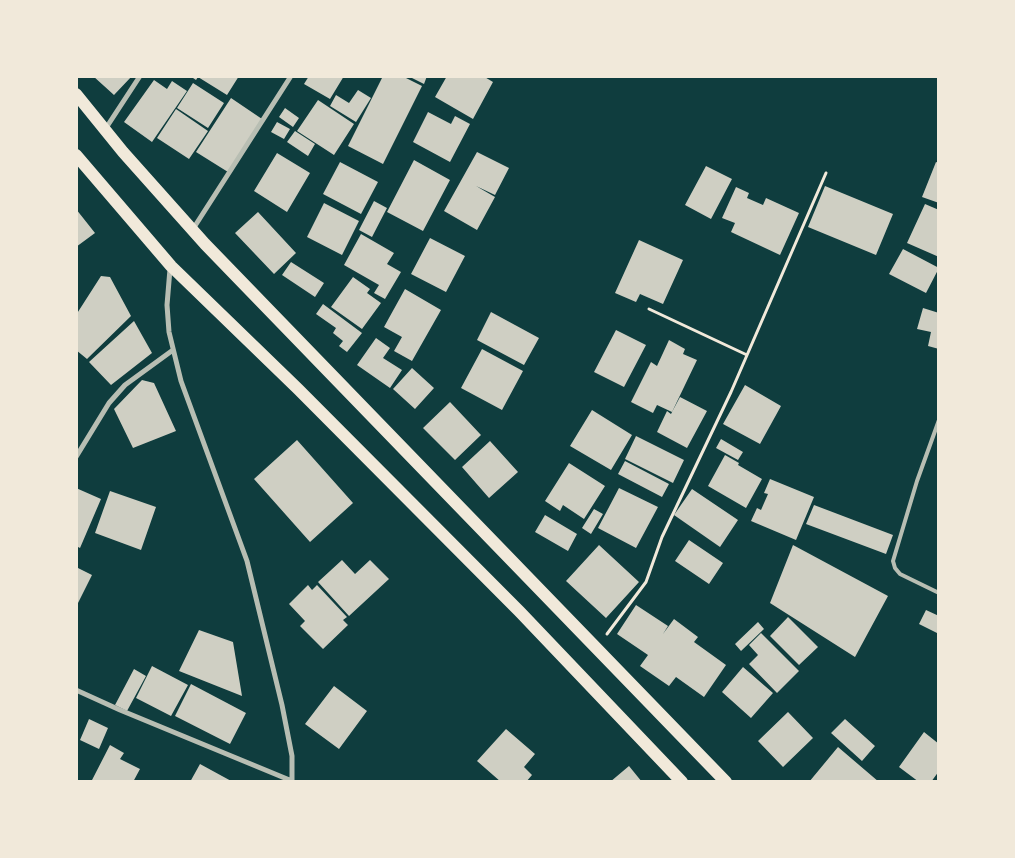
<!DOCTYPE html>
<html>
<head>
<meta charset="utf-8">
<style>
  body { margin:0 }
  #map { position:relative; width:1015px; height:858px; overflow:hidden; background:#0f3d3e; font-family:Ubuntu,sans-serif }
  canvas { display:block }
  .frame { position:absolute; inset:0; border:78px solid #f1e9da; pointer-events:none }
</style>
</head>
<body>
<div id="map">
<canvas width="1015" height="858"></canvas>
<div class="frame"></div>
</div>
<script>
const context = document.querySelector('canvas').getContext('2d');
context.lineJoin = 'round';
function fill(path, color) { context.fillStyle = color; context.fill(path, 'evenodd'); }
const shape = rows => new Path2D(rows.map(r => 'M' + r).join(''));
function strokePath(path, color, width, dash) { context.strokeStyle = color; context.lineWidth = width; context.lineCap = dash ? 'butt' : 'round'; context.setLineDash(dash || []); context.stroke(path); }
fill(shape([
  [93,76,132,76,114,95],
  [190,76,239,76,227,95,198,77,196,80],
  [309,76,344,76,330,99,304,84],
  [383,76,402,76,422,86,383,164,348,146],
  [408,76,427,76,424,84],
  [447,76,483,76,493,82,473,119,435,97],
  [154,80,167,89,172,81,187,91,152,142,124,122],
  [193,83,224,103,208,128,177,108],
  [358,90,371,98,356,122,330,106,336,95,349,103],
  [231,98,262,119,228,172,196,152],
  [318,100,354,124,334,155,297,131],
  [285,108,299,118,293,127,279,117],
  [176,109,208,131,189,159,157,138],
  [428,112,451,124,455,116,470,124,450,162,413,142],
  [277,122,290,129,284,139,271,132],
  [295,131,315,144,308,156,287,142],
  [477,152,509,168,495,195,476,186,495,197,477,230,444,211],
  [277,153,310,173,287,212,254,191],
  [414,160,450,180,423,231,387,212],
  [340,162,378,182,361,214,323,194],
  [936,162,939,163,939,203,922,197],
  [706,166,732,179,711,219,685,205],
  [825,186,893,214,876,255,808,227],
  [736,187,749,193,747,198,763,205,766,198,799,213,780,255,731,232,735,223,722,218],
  [374,201,387,208,372,237,359,230],
  [324,203,359,221,342,255,307,237],
  [925,204,939,210,939,257,907,243],
  [76,209,95,233,76,247],
  [258,212,296,253,274,274,235,233],
  [361,234,394,253,387,264,401,272,385,299,374,293,379,285,344,265],
  [430,238,465,256,446,292,411,274],
  [639,240,683,260,663,304,640,294,636,302,615,293],
  [903,249,939,268,926,293,889,274],
  [291,262,324,283,315,297,282,275],
  [101,276,110,277,131,316,87,359,76,350,76,315],
  [353,277,370,289,367,293,381,303,362,329,331,307],
  [405,289,441,310,412,361,394,351,402,337,384,327],
  [323,304,362,333,347,352,339,346,343,341,333,333,336,328,316,314],
  [923,308,939,313,939,349,928,346,931,332,917,329],
  [491,312,539,338,524,365,477,340],
  [134,321,152,353,111,385,89,362],
  [616,330,646,345,624,387,594,372],
  [376,338,390,348,383,358,402,370,390,388,357,365],
  [669,340,685,349,683,354,697,360,672,412,657,405,653,413,631,402,651,362,657,366],
  [482,349,523,371,502,410,461,388],
  [412,368,434,388,415,409,393,389],
  [142,380,154,383,176,431,133,448,114,409],
  [745,385,781,406,760,444,723,424],
  [680,397,707,411,687,448,657,432,667,411,671,414],
  [450,402,481,435,455,460,423,428],
  [592,410,632,435,611,470,570,446],
  [636,436,684,460,673,483,625,459],
  [721,439,743,452,738,460,716,448],
  [297,440,353,503,310,542,254,479],
  [490,441,518,472,489,498,462,467],
  [725,455,739,463,738,465,762,479,746,508,708,486],
  [625,461,669,484,662,497,618,474],
  [569,463,605,486,584,519,563,505,560,511,545,501],
  [770,479,814,497,796,540,751,521,757,508,761,510,768,494,764,493],
  [76,488,101,499,80,548,76,546],
  [619,488,658,507,636,548,598,528],
  [692,489,738,520,720,547,674,515],
  [110,491,156,507,141,550,95,533],
  [814,505,893,535,886,554,806,524],
  [594,509,603,514,591,534,582,528],
  [545,515,577,534,568,551,535,532],
  [689,540,723,563,709,584,675,561],
  [599,545,639,582,606,618,566,581],
  [793,545,888,596,855,657,770,603],
  [342,560,355,574,370,560,389,579,349,616,318,582],
  [78,568,92,575,76,607,76,570],
  [308,585,312,590,317,585,347,617,343,620,348,625,323,649,300,626,305,621,289,604],
  [636,605,668,626,663,634,674,619,698,637,694,642,726,665,704,697,676,677,669,686,640,666,648,655,617,634],
  [926,610,939,616,939,634,919,624],
  [788,617,818,647,799,665,770,636],
  [758,622,764,629,741,651,735,644],
  [199,630,233,642,242,696,179,671],
  [761,633,799,671,777,693,749,664,758,655,749,645],
  [152,666,188,685,171,716,136,698],
  [743,667,773,693,751,718,722,692],
  [134,669,146,676,127,711,115,705],
  [191,684,246,713,230,744,175,716],
  [334,686,367,711,339,749,305,724],
  [788,712,813,738,783,767,758,741],
  [89,719,108,728,99,749,80,740],
  [845,719,875,746,862,761,831,733],
  [506,729,535,754,524,767,532,775,526,782,501,782,477,761],
  [924,732,939,744,939,771,931,782,919,782,899,767],
  [110,745,124,753,120,759,140,769,133,782,91,782],
  [838,747,879,782,809,782],
  [200,764,233,782,190,782],
  [629,766,642,782,610,782]
]), '#cfcfc3');
strokePath(shape([
  [649,309,747,355],
  [607,634,646,582,662,537,731,392,826,173]
]), '#f1e9da', 3);
strokePath(shape([
  [939,420,917,481,893,561,895,568,900,574,939,593]
]), '#b8beb3', 4);
strokePath(shape([
  [106,128,140,76],
  [193,229,291,76],
  [170,269,167,305,169,332,181,381,247,561,282,705,292,756,292,782],
  [76,457,109,403,125,385,173,350],
  [76,690,120,710,292,781]
]), '#b8beb3', 5);
strokePath(shape([
  [76,94,123,152,205,244,726,782],
  [76,155,171,266,298,389,520,612,682,782]
]), '#f1e9da', 12);
</script>
</body>
</html>
